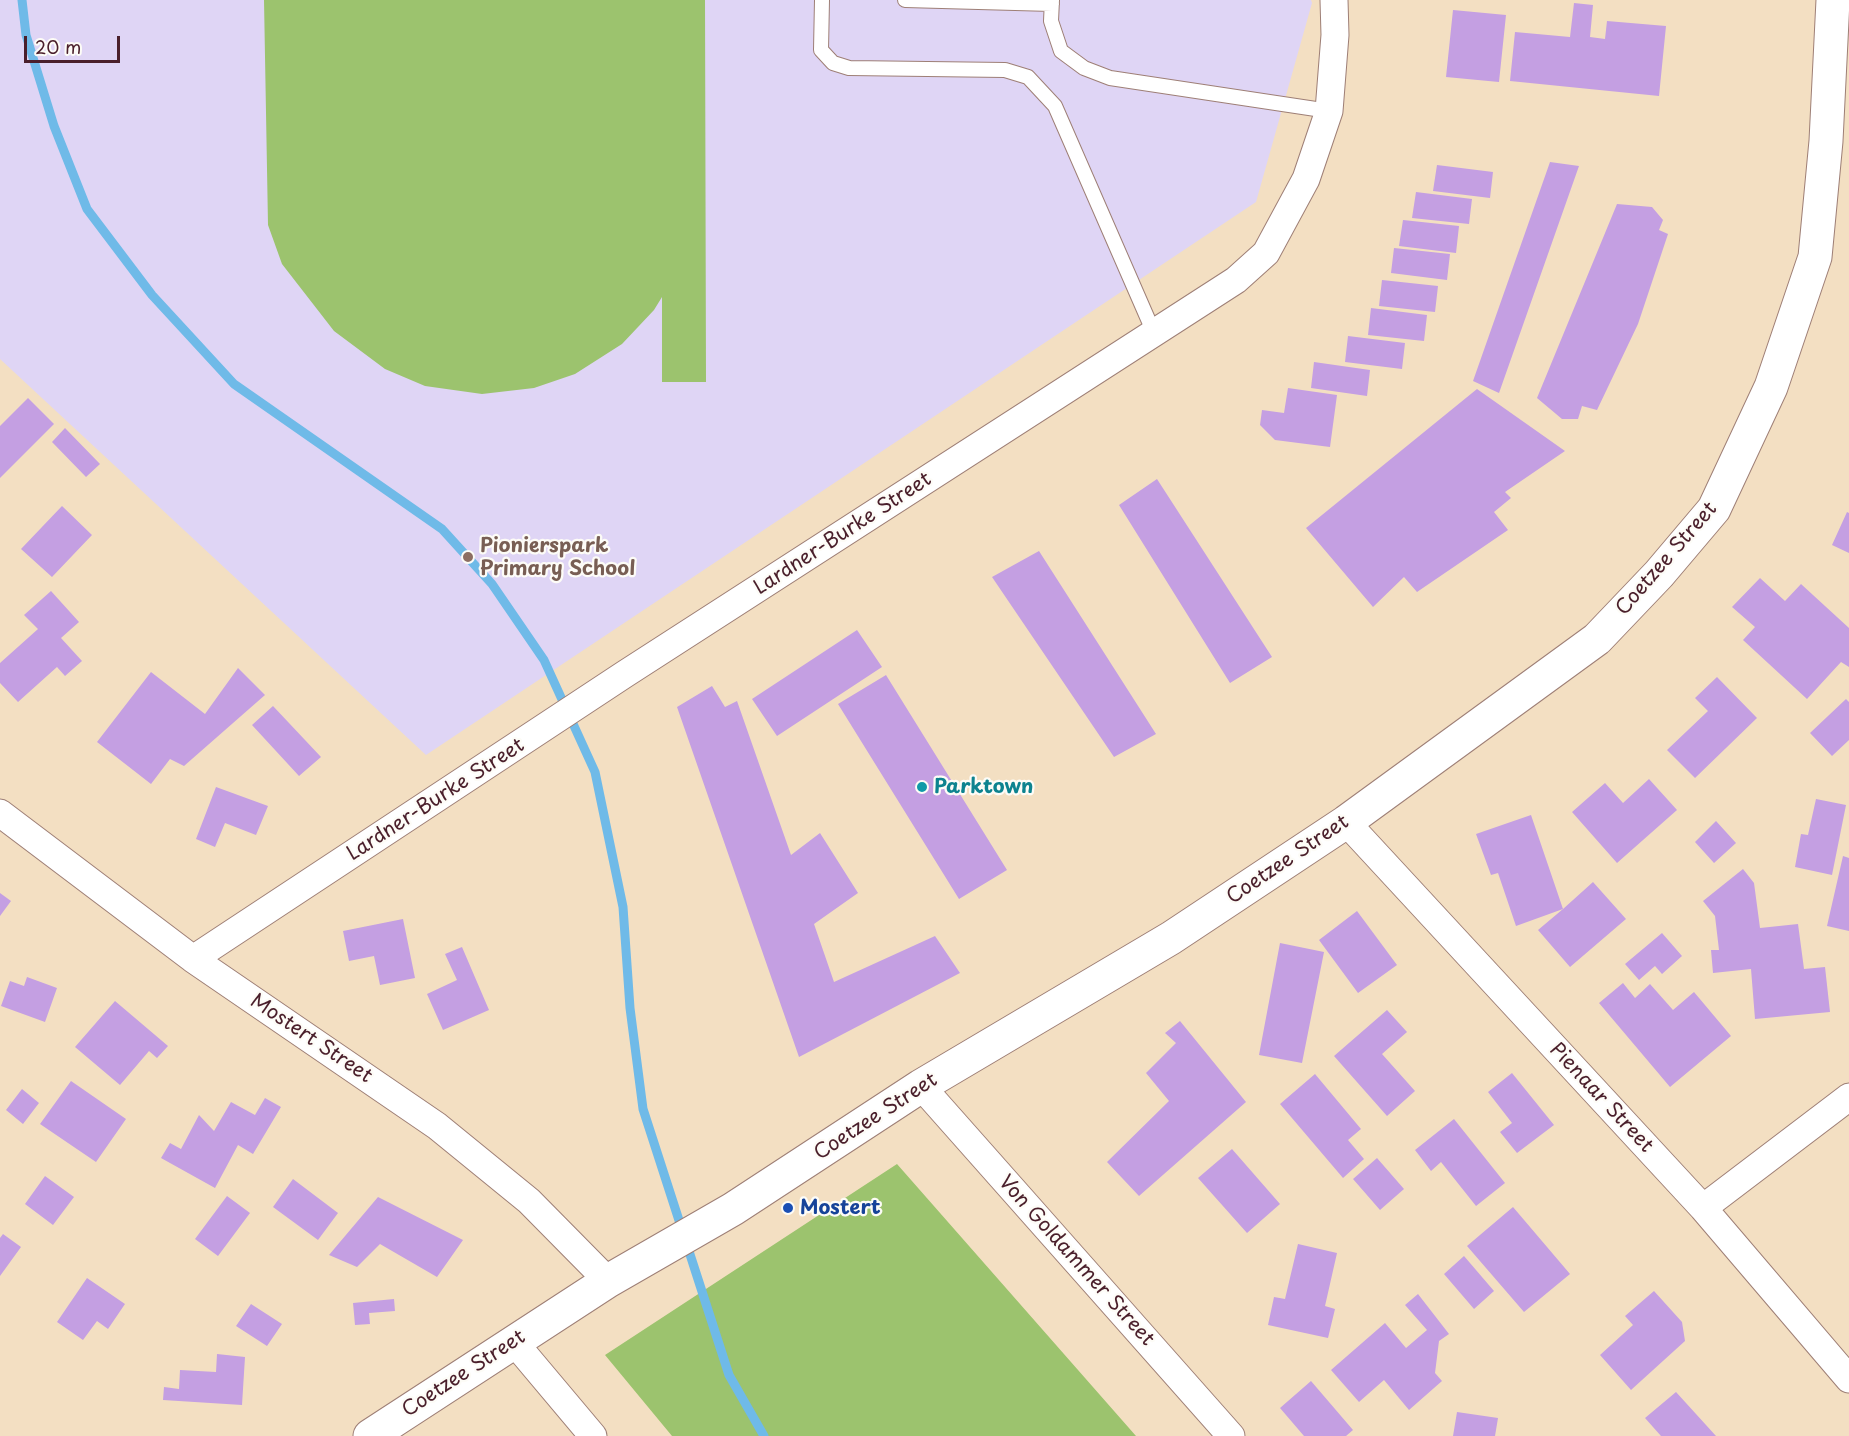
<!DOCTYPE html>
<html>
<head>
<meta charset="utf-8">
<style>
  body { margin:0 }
  #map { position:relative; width:1849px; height:1436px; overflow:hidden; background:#f3dfc2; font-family:"Playpen Sans",sans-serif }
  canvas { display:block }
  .scale { position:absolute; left:24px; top:36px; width:96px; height:27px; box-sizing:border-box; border:3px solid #4a1f2b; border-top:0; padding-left:8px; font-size:18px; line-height:21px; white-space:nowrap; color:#4a1f2b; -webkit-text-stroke:4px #fdfcf7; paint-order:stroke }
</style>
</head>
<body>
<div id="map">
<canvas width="1849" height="1436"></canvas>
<div class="scale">20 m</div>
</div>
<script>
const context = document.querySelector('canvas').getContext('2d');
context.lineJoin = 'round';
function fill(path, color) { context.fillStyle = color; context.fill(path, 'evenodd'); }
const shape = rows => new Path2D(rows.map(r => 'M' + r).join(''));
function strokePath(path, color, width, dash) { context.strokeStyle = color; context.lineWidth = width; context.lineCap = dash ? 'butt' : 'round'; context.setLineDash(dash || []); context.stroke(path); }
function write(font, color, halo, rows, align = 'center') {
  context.font = font + ' "Playpen Sans",sans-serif'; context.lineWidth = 4.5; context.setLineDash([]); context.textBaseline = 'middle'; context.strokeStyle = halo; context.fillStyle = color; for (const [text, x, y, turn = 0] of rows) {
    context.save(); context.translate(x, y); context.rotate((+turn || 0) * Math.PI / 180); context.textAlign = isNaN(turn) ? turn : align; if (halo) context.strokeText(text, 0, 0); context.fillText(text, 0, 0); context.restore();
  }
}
fill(shape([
  [0,0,1311,0,1312,3,1256,202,426,755,0,359]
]), '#dfd5f5');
fill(shape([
  [264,0,705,0,706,382,662,382,662,297,654,310,622,344,575,374,534,388,482,394,425,386,385,369,334,331,282,264,268,225],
  [897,1164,1136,1436,672,1436,605,1355]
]), '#9cc36e');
strokePath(shape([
  [22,0,26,35,54,126,87,209,152,295,234,384,442,529,492,584,544,660,595,772,623,907,630,1008,643,1109,729,1375,764,1436]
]), '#6fbae8', 9);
fill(shape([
  [1574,3,1593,5,1590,37,1605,39,1607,21,1666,26,1659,96,1510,81,1515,32,1570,37],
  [1453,10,1506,15,1499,82,1446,77],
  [1550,162,1579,166,1499,393,1473,381],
  [1437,165,1493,172,1490,198,1433,191],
  [1416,192,1472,199,1469,224,1412,218],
  [1617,204,1652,207,1663,220,1659,230,1668,234,1638,324,1597,410,1582,406,1578,419,1562,419,1537,398],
  [1403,220,1459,226,1456,253,1399,246],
  [1394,248,1450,254,1447,280,1391,273],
  [1382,280,1438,286,1435,312,1379,306],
  [1371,308,1427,315,1424,341,1368,335],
  [1348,336,1405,343,1402,369,1345,362],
  [1314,362,1370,370,1367,396,1311,388],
  [1288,388,1337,395,1330,447,1275,440,1260,425,1262,410,1284,413],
  [1477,389,1565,451,1505,492,1511,498,1494,512,1508,530,1417,592,1404,577,1373,607,1306,528],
  [28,398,54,424,0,478,0,426],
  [65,428,100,464,86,477,52,442],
  [1157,479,1272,657,1230,683,1119,505],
  [62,506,92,535,52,577,21,549],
  [1847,512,1849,513,1849,553,1832,545],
  [1039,551,1156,734,1114,757,992,577],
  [1760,578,1785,601,1801,584,1849,628,1849,667,1841,662,1807,699,1743,640,1755,627,1732,607],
  [51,591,79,622,61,638,82,661,65,676,57,667,18,702,0,683,0,663,38,629,24,615],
  [857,630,882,667,777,736,752,699],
  [238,668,265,695,184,766,170,759,151,784,97,742,151,672,205,714],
  [886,675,1007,870,959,899,838,704],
  [1717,677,1757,718,1695,778,1667,750,1708,711,1695,698],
  [712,686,725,707,737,701,791,855,820,833,858,893,814,924,834,982,935,936,960,973,799,1057,677,707],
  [1846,699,1849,702,1849,740,1832,756,1810,733],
  [273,706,321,757,299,776,252,725],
  [1649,779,1677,810,1617,863,1572,812,1605,783,1623,803],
  [216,787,268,806,256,835,225,823,215,847,196,839],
  [1816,799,1846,805,1832,875,1795,867,1801,834,1808,835],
  [1531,815,1563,909,1593,882,1626,919,1570,967,1538,930,1563,909,1516,926,1498,873,1491,875,1476,834],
  [1716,821,1736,843,1714,863,1695,842],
  [1843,856,1849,858,1849,931,1827,926],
  [1743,869,1754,883,1760,928,1798,924,1804,969,1825,967,1830,1012,1755,1019,1751,969,1713,973,1711,950,1719,950,1715,916,1703,901],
  [0,893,11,901,0,916],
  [1357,911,1397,965,1358,993,1319,940],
  [403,919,415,978,380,985,374,956,349,961,343,931],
  [1662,933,1682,956,1662,974,1655,966,1639,980,1625,964],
  [1280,943,1324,952,1302,1063,1259,1055],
  [462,947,489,1010,443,1030,427,994,457,980,445,954],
  [27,977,57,988,45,1022,1,1006,10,981,24,986],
  [1623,983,1635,998,1650,984,1673,1010,1694,992,1731,1036,1670,1087,1599,1003],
  [115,1001,168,1046,157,1058,149,1051,120,1085,75,1047],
  [1387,1010,1407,1032,1382,1054,1415,1091,1387,1116,1334,1056],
  [1180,1021,1246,1102,1139,1196,1107,1162,1169,1101,1146,1073,1176,1043,1165,1033],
  [1512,1073,1554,1125,1517,1153,1500,1132,1512,1123,1488,1092],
  [1315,1074,1361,1129,1348,1140,1364,1159,1343,1178,1280,1104],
  [71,1081,126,1119,96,1162,40,1124],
  [22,1089,39,1103,23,1124,6,1110],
  [265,1098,281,1107,253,1154,238,1145,215,1188,161,1158,170,1143,181,1149,199,1115,214,1131,231,1102,255,1115],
  [1454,1119,1505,1183,1476,1206,1441,1162,1431,1171,1415,1150],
  [1232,1149,1280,1204,1247,1233,1198,1178],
  [1377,1158,1404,1189,1380,1210,1353,1179],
  [45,1176,74,1197,53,1225,25,1204],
  [293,1179,338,1213,318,1240,273,1207],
  [227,1196,250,1213,218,1256,195,1239],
  [378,1197,463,1240,437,1277,380,1244,357,1267,329,1255],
  [1513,1207,1570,1274,1524,1312,1467,1246],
  [3,1234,21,1247,0,1276,0,1238],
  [1298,1244,1337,1253,1325,1306,1335,1309,1328,1338,1268,1325,1274,1297,1285,1299],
  [1464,1256,1494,1291,1474,1309,1444,1274],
  [87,1278,125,1304,108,1329,97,1321,83,1340,57,1322],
  [1654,1291,1682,1322,1685,1341,1631,1390,1600,1355,1633,1325,1625,1316],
  [1418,1294,1449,1334,1439,1341,1435,1373,1442,1381,1409,1410,1384,1380,1359,1402,1331,1370,1385,1323,1406,1348,1427,1330,1405,1305],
  [394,1299,395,1311,369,1313,370,1324,355,1325,353,1303],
  [251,1304,282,1324,267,1346,236,1326],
  [217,1354,245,1357,242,1405,163,1400,164,1387,179,1389,180,1370,216,1372],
  [1311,1381,1353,1430,1346,1436,1304,1436,1280,1408],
  [1676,1392,1716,1436,1661,1436,1645,1418],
  [1457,1412,1498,1418,1495,1436,1453,1436]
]), '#c49fe2');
const service = shape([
  [822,0,821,50,833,63,849,68,1005,70,1028,77,1055,106,1154,333],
  [905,0,1052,4],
  [1052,0,1051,21,1061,51,1084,68,1110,78,1329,111]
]);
const minor = shape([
  [0,813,193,959,437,1126,529,1201,608,1281],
  [1346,822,1703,1208,1849,1379],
  [193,959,625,674,1236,280,1266,253,1306,179,1329,111,1335,35,1334,0],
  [921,1086,1231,1436],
  [1703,1208,1849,1097],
  [514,1342,593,1436]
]);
const tertiary = shape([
  [370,1436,608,1281,733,1209,921,1086,1171,938,1346,822,1597,639,1659,574,1714,509,1771,387,1815,257,1826,141,1833,0]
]);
strokePath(service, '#9e7f76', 16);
strokePath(minor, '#9e7f76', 29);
strokePath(tertiary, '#9e7f76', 35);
strokePath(service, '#fff', 14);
strokePath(minor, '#fff', 27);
strokePath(tertiary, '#fff', 33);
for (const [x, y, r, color] of [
  [468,557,6,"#8d6e63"],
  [922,787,6,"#0f9aa8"],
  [788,1208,6,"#1a4fb4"]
]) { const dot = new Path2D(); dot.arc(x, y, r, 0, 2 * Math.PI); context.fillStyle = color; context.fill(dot); strokePath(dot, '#fdfcf7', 2); }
write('20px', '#4a1f2b', '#fdfcf7', [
  ["Lardner-Burke Street",843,534,-33],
  ["Coetzee Street",1667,559,-49],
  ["Lardner-Burke Street",436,800,-33],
  ["Coetzee Street",1288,860,-34],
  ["Mostert Street",311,1039,34],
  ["Pienaar Street",1601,1098,47],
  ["Coetzee Street",876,1117,-33],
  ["Von Goldammer Street",1076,1261,48],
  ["Coetzee Street",464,1374,-33]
]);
write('bold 20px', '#785e54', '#fdfcf7', [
  ["Pionierspark",480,546],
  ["Primary School",480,569]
], 'left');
write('bold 20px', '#0d838f', '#fdfcf7', [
  ["Parktown",934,787]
], 'left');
write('bold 20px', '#164399', '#fdfcf7', [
  ["Mostert",800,1208]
], 'left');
</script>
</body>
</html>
